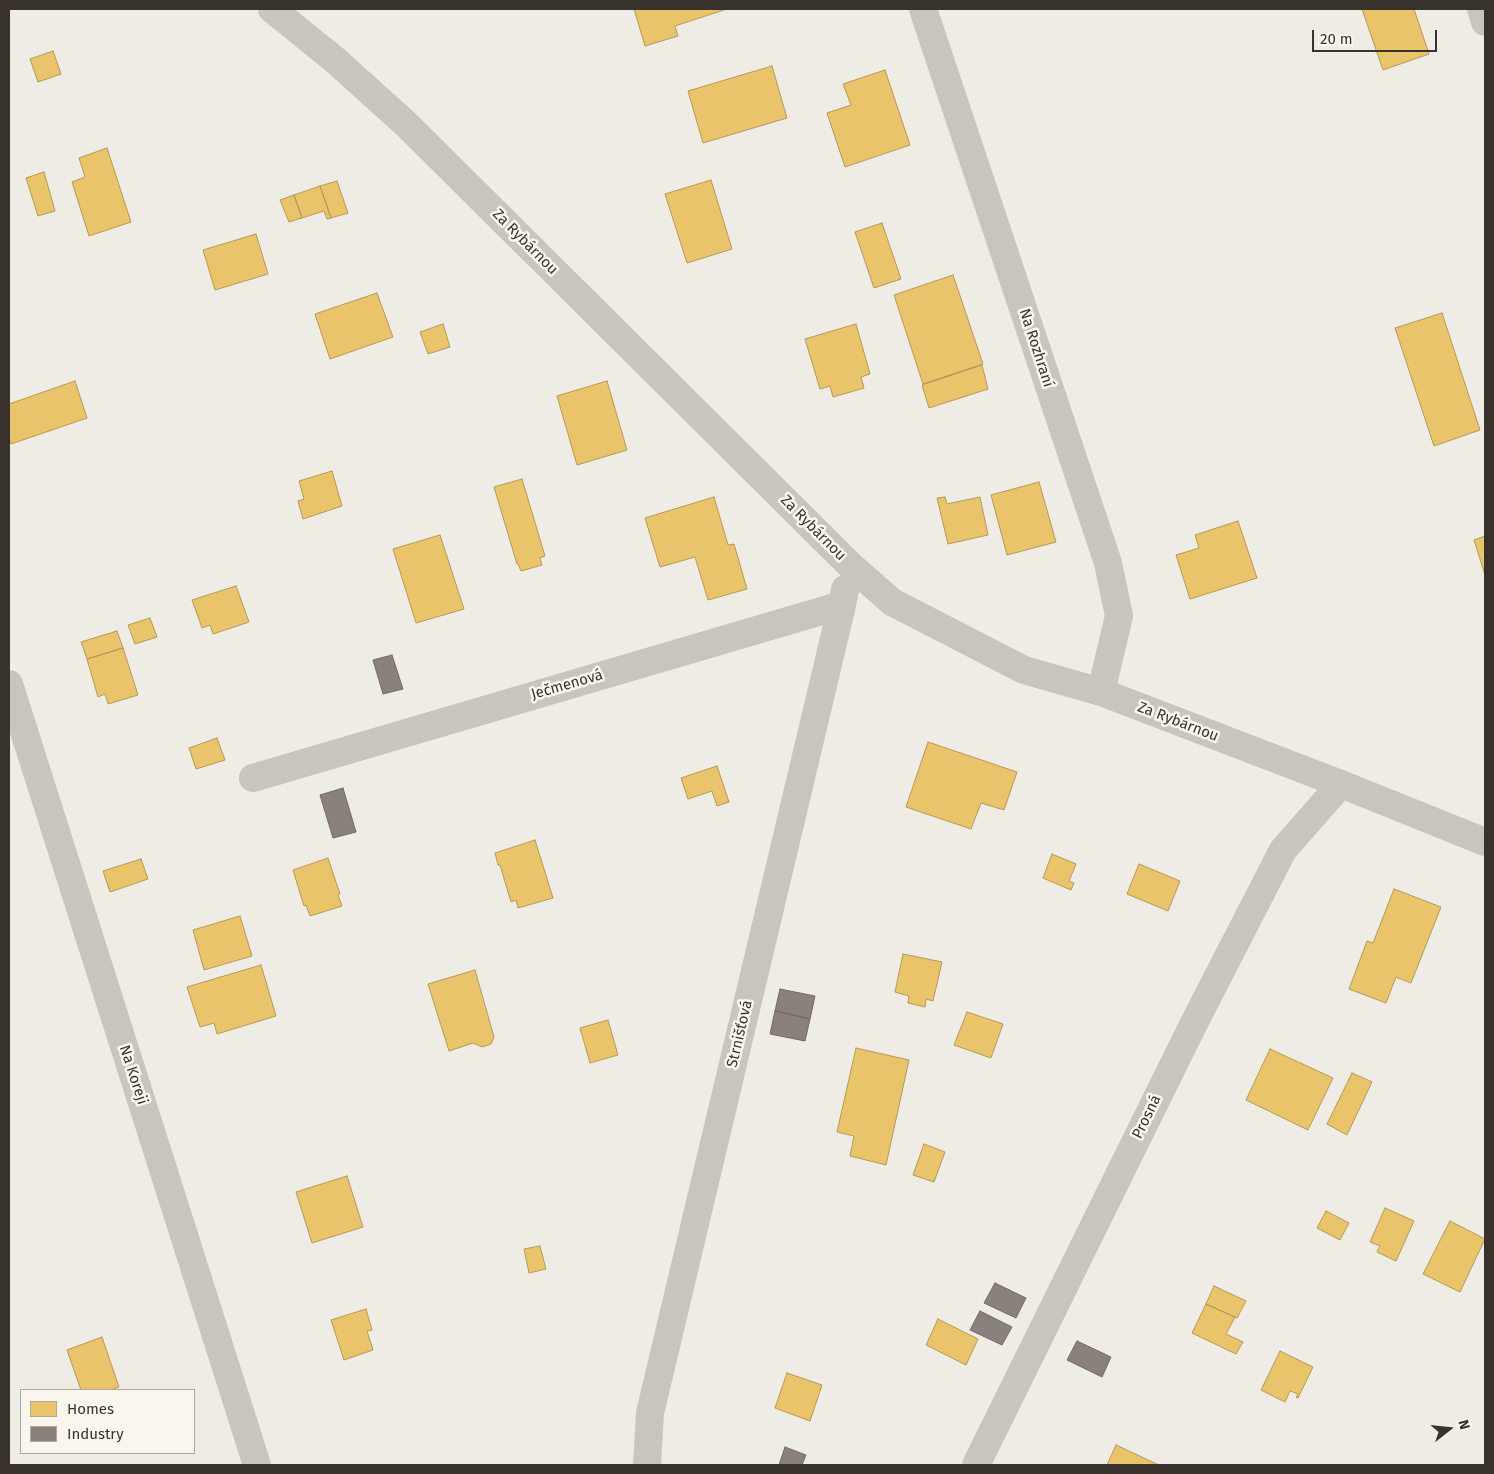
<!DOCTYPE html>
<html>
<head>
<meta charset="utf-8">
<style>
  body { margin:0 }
  #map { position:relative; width:1494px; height:1474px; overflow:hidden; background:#eeece5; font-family:"Fira Sans",sans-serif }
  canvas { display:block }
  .frame { position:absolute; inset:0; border:10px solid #39322c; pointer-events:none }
  .legend { position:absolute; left:20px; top:1389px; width:175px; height:65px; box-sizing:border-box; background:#faf6ee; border:1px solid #ada8a0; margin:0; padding:6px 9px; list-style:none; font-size:15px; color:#39322c }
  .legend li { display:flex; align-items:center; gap:10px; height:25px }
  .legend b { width:25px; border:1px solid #ada8a0 }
  .north { position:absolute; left:1424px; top:1404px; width:50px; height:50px; -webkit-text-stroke:4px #faf6ee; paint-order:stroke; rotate:74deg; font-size:14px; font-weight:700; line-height:20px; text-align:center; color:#39322c }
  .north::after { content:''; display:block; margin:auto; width:18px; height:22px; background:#39322c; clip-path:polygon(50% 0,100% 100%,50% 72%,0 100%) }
  .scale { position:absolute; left:1312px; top:30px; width:125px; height:22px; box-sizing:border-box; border:2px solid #39322c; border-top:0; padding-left:6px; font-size:15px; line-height:18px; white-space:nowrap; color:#39322c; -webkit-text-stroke:4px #faf6ee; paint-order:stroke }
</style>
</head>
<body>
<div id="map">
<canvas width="1494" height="1474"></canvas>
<div class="frame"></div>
<ul class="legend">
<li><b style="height:14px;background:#e9c46a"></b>Homes</li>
<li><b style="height:14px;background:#8a817c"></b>Industry</li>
</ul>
<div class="north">N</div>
<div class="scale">20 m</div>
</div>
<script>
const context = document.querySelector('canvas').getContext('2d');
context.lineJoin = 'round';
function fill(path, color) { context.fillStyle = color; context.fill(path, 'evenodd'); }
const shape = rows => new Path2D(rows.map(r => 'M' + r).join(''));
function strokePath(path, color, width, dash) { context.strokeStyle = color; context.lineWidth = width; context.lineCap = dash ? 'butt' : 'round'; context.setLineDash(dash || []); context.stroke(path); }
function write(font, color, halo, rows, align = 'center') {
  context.font = font + ' "Fira Sans",sans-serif'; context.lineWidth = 5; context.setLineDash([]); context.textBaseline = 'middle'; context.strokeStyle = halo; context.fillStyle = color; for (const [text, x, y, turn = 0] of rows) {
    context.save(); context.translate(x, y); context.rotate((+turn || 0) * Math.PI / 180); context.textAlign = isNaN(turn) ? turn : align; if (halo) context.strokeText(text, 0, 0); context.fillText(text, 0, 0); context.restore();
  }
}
const homes = shape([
  [634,9,727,9,675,26,678,36,645,46,634,9],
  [1362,9,1414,9,1429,54,1383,70,1362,9],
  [53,51,61,74,38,82,30,59,53,51],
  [772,66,787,118,703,143,688,91,772,66],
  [885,70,910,145,845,167,827,113,851,105,843,84,885,70],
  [107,148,131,222,89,236,72,182,85,177,79,158,107,148],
  [44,172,55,211,38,216,26,178,44,172],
  [711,180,732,249,687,263,665,194,711,180],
  [337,181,348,213,331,218,320,186,337,181],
  [320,186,331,218,327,219,324,211,302,218,294,195,320,186],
  [294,195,302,218,289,222,280,200,294,195],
  [882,223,901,279,874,288,855,232,882,223],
  [256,234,268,274,215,290,203,250,256,234],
  [953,275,983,364,923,384,894,295,953,275],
  [377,293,393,337,330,359,315,314,377,293],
  [1442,313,1480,430,1434,446,1395,328,1442,313],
  [443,324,450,347,428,354,420,332,443,324],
  [856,324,870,374,861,377,864,388,833,397,830,386,820,389,805,339,856,324],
  [982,365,988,389,929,408,922,385,982,365],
  [75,381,87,418,11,444,9,438,9,404,75,381],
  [607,381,627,450,577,465,557,396,607,381],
  [332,471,342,506,303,519,298,501,304,499,299,481,332,471],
  [522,479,545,556,540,558,542,565,521,571,518,564,517,564,494,487,522,479],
  [1039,482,1056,542,1007,555,991,495,1039,482],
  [714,497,728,545,734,544,747,589,708,600,695,557,660,567,645,518,714,497],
  [945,497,947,504,980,497,988,535,948,544,937,498,945,497],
  [1238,521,1257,578,1190,599,1176,555,1199,548,1195,535,1238,521],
  [440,535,464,609,416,623,393,549,440,535],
  [1485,536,1485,575,1474,540,1485,536],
  [236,586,249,622,213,634,210,625,202,628,192,600,236,586],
  [150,618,157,637,135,644,128,625,150,618],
  [117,631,123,648,87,659,81,642,117,631],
  [123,648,138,695,108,704,105,694,98,697,87,659,123,648],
  [217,738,225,760,196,769,189,748,217,738],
  [928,742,1017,772,1004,810,981,803,971,829,906,807,928,742],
  [717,766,729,802,717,806,712,791,688,799,681,778,717,766],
  [535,840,553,898,518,908,516,900,511,902,500,865,498,865,495,853,535,840],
  [1052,854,1076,864,1069,881,1074,883,1071,890,1043,878,1052,854],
  [328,858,340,894,338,895,342,906,310,916,306,905,304,906,293,870,328,858],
  [141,859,148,879,110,892,103,871,141,859],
  [1139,864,1180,881,1168,911,1127,894,1139,864],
  [1394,889,1441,907,1411,983,1396,977,1386,1003,1349,989,1367,941,1373,943,1394,889],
  [240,916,252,956,204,970,193,930,240,916],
  [903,954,942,962,933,1001,926,999,925,1007,908,1003,909,996,895,992,903,954],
  [261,965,276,1016,217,1034,214,1023,200,1027,187,987,261,965],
  [475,970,494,1037,491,1044,482,1047,473,1043,449,1051,428,984,475,970],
  [967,1012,1003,1024,991,1058,954,1045,967,1012],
  [608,1020,618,1055,590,1063,580,1028,608,1020],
  [856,1048,909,1060,886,1165,850,1156,854,1136,837,1132,856,1048],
  [1270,1049,1333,1078,1308,1130,1246,1100,1270,1049],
  [1352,1073,1372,1082,1347,1135,1327,1124,1352,1073],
  [924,1144,945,1152,934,1182,913,1175,924,1144],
  [347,1176,363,1227,312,1243,296,1192,347,1176],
  [1385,1208,1414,1221,1396,1261,1377,1252,1380,1246,1370,1242,1385,1208],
  [1326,1211,1349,1223,1340,1240,1317,1228,1326,1211],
  [1450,1221,1485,1239,1460,1292,1423,1274,1450,1221],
  [540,1246,546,1269,529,1273,524,1249,540,1246],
  [1214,1286,1246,1301,1237,1318,1206,1304,1214,1286],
  [1206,1304,1235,1317,1226,1334,1243,1342,1236,1354,1192,1333,1206,1304],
  [366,1309,372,1330,367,1331,373,1350,344,1360,331,1320,366,1309],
  [938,1319,978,1339,966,1365,926,1345,938,1319],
  [102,1337,119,1387,111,1390,81,1390,67,1350,102,1337],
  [1280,1351,1313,1367,1298,1398,1296,1397,1298,1394,1290,1391,1285,1402,1261,1390,1280,1351],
  [787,1373,822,1385,810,1421,775,1408,787,1373],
  [1116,1445,1159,1465,1107,1465,1116,1445]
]);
fill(homes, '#e9c46a');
strokePath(homes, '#b49857', 1);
const industry = shape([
  [392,655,403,689,383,694,373,660,392,655],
  [343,788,356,832,333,838,320,795,343,788],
  [780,989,815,996,810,1019,775,1011,780,989],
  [775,1011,810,1019,805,1041,770,1034,775,1011],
  [995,1283,1026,1298,1016,1318,984,1303,995,1283],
  [980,1311,1012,1327,1002,1345,970,1330,980,1311],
  [1077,1341,1111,1357,1102,1377,1067,1360,1077,1341],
  [785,1447,806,1455,802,1465,779,1465,785,1447]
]);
fill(industry, '#8a817c');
strokePath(industry, '#726964', 1);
strokePath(shape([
  [272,9,335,60,406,124,850,565,892,602,1024,670,1101,692,1341,784,1485,842],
  [923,9,1108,563,1119,616,1101,692],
  [1481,9,1485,22],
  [9,684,257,1465],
  [253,778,842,605,845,589],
  [647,1465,650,1413,842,605],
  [976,1465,1193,1025,1283,850,1341,784]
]), '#c8c4be', 28);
write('15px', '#39322c', '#faf6ee', [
  ["Za Rybárnou",525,242,45],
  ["Na Rozhraní",1036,348,72],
  ["Za Rybárnou",813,528,45],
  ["Ječmenová",567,685,-16],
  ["Za Rybárnou",1178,722,21],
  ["Strnišťová",740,1034,-77],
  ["Na Koreji",133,1075,72],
  ["Prosná",1147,1117,-64]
]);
</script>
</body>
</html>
